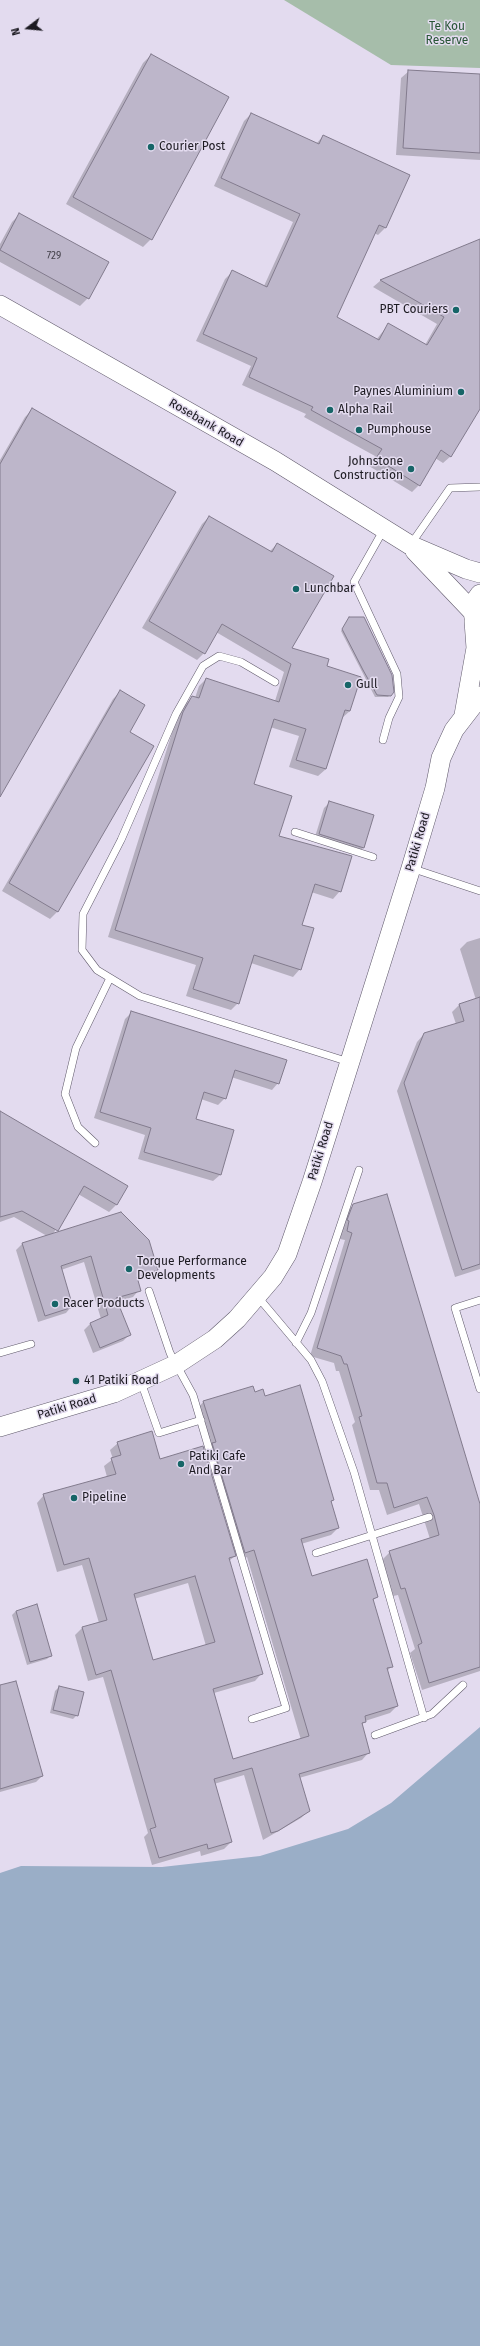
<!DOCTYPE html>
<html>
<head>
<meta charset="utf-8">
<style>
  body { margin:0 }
  #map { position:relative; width:480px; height:2346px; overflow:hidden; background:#e3dbef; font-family:"Fira Sans",sans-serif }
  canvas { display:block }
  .north { position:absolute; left:8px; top:8px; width:40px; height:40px; -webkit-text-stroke:3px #e3dbef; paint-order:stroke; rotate:254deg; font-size:11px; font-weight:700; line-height:16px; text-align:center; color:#1c1a21 }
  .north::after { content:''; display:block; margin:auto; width:14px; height:18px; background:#1c1a21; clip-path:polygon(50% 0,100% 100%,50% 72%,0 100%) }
</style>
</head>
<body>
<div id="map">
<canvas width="480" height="2346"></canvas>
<div class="north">N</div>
</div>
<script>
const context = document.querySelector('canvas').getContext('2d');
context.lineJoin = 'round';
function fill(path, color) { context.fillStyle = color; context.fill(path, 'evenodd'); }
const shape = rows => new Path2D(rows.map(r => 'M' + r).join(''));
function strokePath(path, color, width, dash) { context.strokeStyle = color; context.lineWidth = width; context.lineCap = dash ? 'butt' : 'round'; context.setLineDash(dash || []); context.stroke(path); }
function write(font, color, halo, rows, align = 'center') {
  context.font = font + ' "Fira Sans",sans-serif'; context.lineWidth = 3; context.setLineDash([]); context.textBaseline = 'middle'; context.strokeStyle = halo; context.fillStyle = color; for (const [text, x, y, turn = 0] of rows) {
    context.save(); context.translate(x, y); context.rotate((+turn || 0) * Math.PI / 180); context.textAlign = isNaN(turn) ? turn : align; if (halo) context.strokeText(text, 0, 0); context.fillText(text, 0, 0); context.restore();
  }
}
fill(shape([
  [284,0,480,0,480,68,391,65]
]), '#a6bdaa');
fill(shape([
  [480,1727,480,2346,0,2346,0,1873,21,1866,162,1867,260,1856,348,1829,391,1803]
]), '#9aaec7');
fill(shape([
  [151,55,151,239,143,247,66,204,143,63],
  [409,71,480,75,480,160,396,155,401,78],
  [251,114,316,144,323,136,409,175,385,228,378,235,374,233,335,318,376,340,388,325,425,345,437,324,373,287,380,281,480,240,480,408,451,456,443,463,435,458,419,485,412,492,369,466,375,456,304,417,306,414,242,385,251,366,196,341,225,279,232,272,264,286,293,222,214,186,244,121],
  [20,214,88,298,80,306,0,262,0,244,12,222],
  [32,410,0,793,0,460,25,417],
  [209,517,270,551,277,544,291,648,325,667,350,711,342,718,326,769,318,776,289,767,299,736,270,727,252,785,278,836,340,891,333,899,311,892,301,925,300,969,293,977,251,963,238,1003,231,1010,186,996,196,965,108,937,176,720,185,705,192,697,195,698,199,686,206,679,275,701,284,672,216,632,204,653,197,660,142,628,202,524],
  [348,620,390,695,388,697,375,697,341,631],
  [120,692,128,732,58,911,50,919,2,891,113,699],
  [330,802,373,816,363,848,357,854,314,840,324,808],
  [480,938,480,1269,455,1277,397,1091,417,1042,424,1034,456,1024,452,1012,459,1005,476,1000,460,949,467,942],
  [132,1012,278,1083,272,1090,231,1077,225,1098,218,1105,201,1099,195,1119,220,1175,213,1181,138,1159,145,1135,94,1118,125,1019],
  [0,1112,127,1186,116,1205,109,1212,78,1194,53,1234,157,1270,150,1277,137,1281,139,1290,133,1297,116,1302,129,1335,123,1341,93,1353,84,1330,90,1324,101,1319,84,1262,61,1270,72,1306,66,1313,38,1322,16,1250,22,1244,47,1236,14,1217,0,1222],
  [354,1205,480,1507,480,1671,422,1690,410,1653,415,1649,398,1595,393,1596,382,1560,390,1552,430,1539,419,1504,387,1515,379,1490,370,1490,352,1425,355,1422,339,1371,336,1371,334,1363,310,1356,345,1240,340,1239,346,1212],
  [254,1393,264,1397,333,1500,331,1503,338,1528,331,1535,301,1544,311,1577,377,1597,372,1601,391,1667,387,1671,397,1706,390,1713,365,1721,361,1726,369,1752,362,1760,299,1778,308,1811,301,1818,263,1840,244,1775,214,1784,231,1842,224,1849,201,1856,200,1851,152,1865,144,1837,148,1833,103,1677,88,1681,75,1635,82,1628,99,1623,82,1565,57,1572,37,1503,44,1495,107,1477,104,1466,113,1459,110,1450,118,1443,159,1460,235,1556,229,1561,262,1673,255,1681,214,1693,233,1760,301,1740,247,1557,238,1560,206,1451,208,1448,197,1409,204,1401],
  [188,1583,206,1646,152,1661,134,1599],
  [16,1611,51,1655,47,1659,27,1665,12,1615],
  [0,1686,42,1776,36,1782,0,1792],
  [59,1687,77,1715,73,1719,50,1713,55,1691]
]), '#0003');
const building = shape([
  [151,54,229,97,152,240,73,197,151,54],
  [408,70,480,74,480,153,403,148,408,70],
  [251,113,319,144,323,135,410,175,386,228,379,225,337,317,379,340,388,323,427,345,444,317,380,280,480,239,480,409,451,457,441,450,420,486,376,458,382,449,311,410,313,407,249,377,257,358,203,334,232,270,267,287,300,214,221,178,251,113],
  [19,213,109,262,89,299,0,250,19,213],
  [32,408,176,492,0,797,0,464,32,408],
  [209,516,272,552,277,543,334,576,292,648,329,659,327,666,361,677,350,711,345,710,326,769,296,760,306,729,274,719,254,784,292,796,279,836,352,856,341,892,315,884,302,925,314,928,301,970,254,955,239,1004,193,989,203,958,115,930,183,712,192,696,199,698,206,678,279,702,291,664,222,624,205,654,149,621,209,516],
  [349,617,364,617,392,675,394,692,391,696,377,695,363,670,342,629,349,617],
  [120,690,145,705,130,732,154,746,58,912,9,883,120,690],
  [329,801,374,815,364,848,319,834,329,801],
  [480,997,480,1264,462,1270,404,1083,424,1033,464,1021,459,1004,480,997],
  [131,1011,287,1060,279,1084,235,1070,226,1099,204,1092,196,1119,234,1130,221,1175,144,1152,151,1128,100,1112,131,1011],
  [0,1111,128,1186,117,1205,84,1186,58,1231,22,1211,0,1217,0,1111],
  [387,1194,480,1504,480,1667,429,1683,418,1645,422,1643,405,1588,401,1589,389,1551,439,1535,434,1515,427,1497,394,1508,387,1483,377,1483,359,1417,362,1416,347,1364,344,1364,341,1356,317,1348,352,1233,347,1231,349,1221,347,1220,353,1204,387,1194],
  [121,1212,149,1240,158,1270,137,1277,141,1291,116,1298,131,1335,100,1348,90,1323,108,1315,91,1256,61,1266,73,1307,45,1316,22,1243,121,1212],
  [300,1385,334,1500,331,1501,339,1528,301,1539,312,1576,367,1559,378,1597,373,1599,393,1667,387,1668,398,1706,365,1716,366,1722,362,1723,370,1753,299,1774,310,1811,278,1831,271,1833,252,1768,214,1779,232,1842,208,1849,207,1844,159,1858,150,1829,156,1827,111,1670,96,1675,82,1627,107,1620,89,1558,64,1565,43,1494,116,1474,111,1458,121,1455,117,1442,152,1431,160,1459,203,1446,236,1556,229,1558,263,1674,213,1689,233,1759,309,1736,254,1550,245,1553,212,1443,216,1442,203,1401,253,1386,255,1392,263,1389,265,1396,300,1385],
  [195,1576,215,1642,153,1660,134,1594,195,1576],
  [37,1604,52,1656,30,1662,16,1611,37,1604],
  [16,1681,43,1776,0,1789,0,1685,16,1681],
  [59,1686,84,1692,78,1716,53,1710,59,1686]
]);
fill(building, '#bdb6ca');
strokePath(building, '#827b8d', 1);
const service = shape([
  [411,544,450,488,480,487],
  [275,682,241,662,219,656,203,666,176,714,121,840,83,914,82,950,97,970,140,996,349,1062],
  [383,740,389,718,399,697,397,674,354,582,384,529],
  [295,832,373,857],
  [411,868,480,891],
  [95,1143,78,1127,65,1094,76,1048,110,978],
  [149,1291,170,1353,193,1395,286,1708,252,1719],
  [258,1297,311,1360,322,1381,354,1472,424,1718],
  [480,1300,455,1308,480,1389],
  [296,1343,311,1313,359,1170],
  [0,1353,31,1344],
  [141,1382,159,1433,201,1420],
  [316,1553,429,1517],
  [375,1735,432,1714,463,1685]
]);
const secondary = shape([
  [0,305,275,461,410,545,466,569,480,573],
  [415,551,473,612],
  [475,623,473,612,475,601,480,594],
  [464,715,476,648,474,621],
  [0,1427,114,1393,177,1364,215,1339,237,1319,273,1277,287,1254,312,1182,411,868,435,788,441,758,454,730,480,696]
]);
strokePath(service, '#605a6b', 8);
strokePath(secondary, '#605a6b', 20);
strokePath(service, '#fff', 7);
strokePath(secondary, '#fff', 19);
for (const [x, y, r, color] of [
  [151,147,4,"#166567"],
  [456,310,4,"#166567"],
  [461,392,4,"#166567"],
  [330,410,4,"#166567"],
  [359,430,4,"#166567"],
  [411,469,4,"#166567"],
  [296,589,4,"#166567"],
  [348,685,4,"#166567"],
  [129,1269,4,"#166567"],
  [55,1304,4,"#166567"],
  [76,1381,4,"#166567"],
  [181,1464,4,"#166567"],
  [74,1498,4,"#166567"]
]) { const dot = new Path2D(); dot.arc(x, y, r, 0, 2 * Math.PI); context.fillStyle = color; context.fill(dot); strokePath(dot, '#e3dbef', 1.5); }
write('10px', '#44414b', null, [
  ["729",54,256]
]);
write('12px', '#285536', '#e3dbef', [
  ["Te Kou",447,27],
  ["Reserve",447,41]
]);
write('12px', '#1c1a21', '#e3dbef', [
  ["Courier Post",159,147],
  ["PBT Couriers",448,310,"right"],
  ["Paynes Aluminium",453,392,"right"],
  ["Alpha Rail",338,410],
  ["Pumphouse",367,430],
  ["Johnstone",403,462,"right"],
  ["Construction",403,476,"right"],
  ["Lunchbar",304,589],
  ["Gull",356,685],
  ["Torque Performance",137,1262],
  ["Developments",137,1276],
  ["Racer Products",63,1304],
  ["41 Patiki Road",84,1381],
  ["Patiki Cafe",189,1457],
  ["And Bar",189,1471],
  ["Pipeline",82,1498]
], 'left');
write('12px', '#1c1a21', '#e3dbef', [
  ["Rosebank Road",206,423,30],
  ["Patiki Road",418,842,-74],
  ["Patiki Road",321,1151,-73],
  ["Patiki Road",67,1407,-17]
]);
</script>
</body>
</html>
